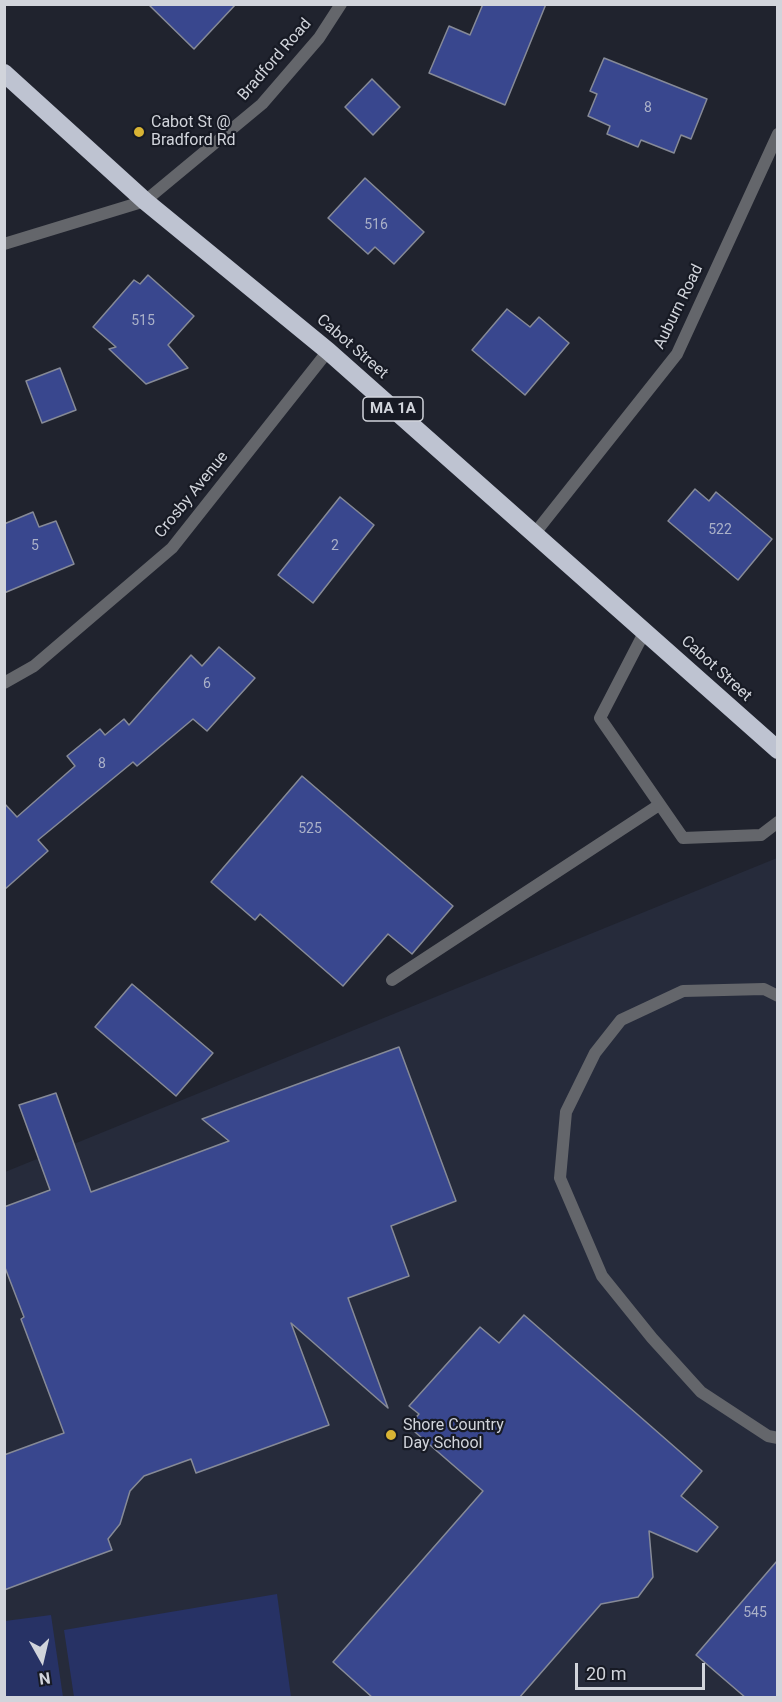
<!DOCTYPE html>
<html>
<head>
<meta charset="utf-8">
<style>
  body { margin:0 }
  #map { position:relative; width:782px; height:1702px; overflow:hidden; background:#20232e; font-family:Roboto,sans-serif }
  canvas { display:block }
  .frame { position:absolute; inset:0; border:6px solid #d1d4db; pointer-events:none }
  .north { position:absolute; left:12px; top:1630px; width:60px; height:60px; -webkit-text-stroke:4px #171a24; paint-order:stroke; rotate:172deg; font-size:16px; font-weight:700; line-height:24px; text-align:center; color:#d1d4db }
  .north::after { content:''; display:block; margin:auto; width:21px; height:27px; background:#d1d4db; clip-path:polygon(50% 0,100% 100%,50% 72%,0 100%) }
  .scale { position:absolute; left:575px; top:1663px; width:130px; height:27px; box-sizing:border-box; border:3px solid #d1d4db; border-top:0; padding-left:8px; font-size:18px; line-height:21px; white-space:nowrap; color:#d1d4db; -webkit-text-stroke:4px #171a24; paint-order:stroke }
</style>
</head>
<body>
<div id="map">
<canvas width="782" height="1702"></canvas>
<div class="frame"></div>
<div class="north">N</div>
<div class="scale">20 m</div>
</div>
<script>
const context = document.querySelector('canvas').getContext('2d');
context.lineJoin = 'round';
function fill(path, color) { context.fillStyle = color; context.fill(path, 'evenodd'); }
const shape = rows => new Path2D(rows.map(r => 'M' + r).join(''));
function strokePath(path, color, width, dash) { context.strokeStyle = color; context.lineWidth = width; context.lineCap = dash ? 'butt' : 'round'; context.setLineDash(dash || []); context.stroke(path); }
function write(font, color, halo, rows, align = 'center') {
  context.font = font + ' Roboto,sans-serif'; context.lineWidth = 4.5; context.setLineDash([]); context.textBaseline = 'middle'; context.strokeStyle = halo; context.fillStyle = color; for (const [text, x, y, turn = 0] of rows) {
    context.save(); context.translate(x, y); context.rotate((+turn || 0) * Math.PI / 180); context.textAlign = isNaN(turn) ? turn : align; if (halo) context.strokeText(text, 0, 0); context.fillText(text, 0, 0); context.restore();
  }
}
fill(shape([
  [777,858,777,1697,5,1698,5,1172]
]), '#262b3b');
fill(shape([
  [277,1594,291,1697,74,1697,64,1630],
  [51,1615,63,1697,5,1697,5,1621]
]), '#273265');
const building = shape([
  [148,4,236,4,194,49,148,4],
  [483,4,546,4,505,105,429,73,449,26,470,35,483,4],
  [604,58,707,99,691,139,681,135,674,153,641,140,638,147,607,134,610,126,588,116,597,94,590,91,604,58],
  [372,79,400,107,373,135,345,107,372,79],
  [365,178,424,232,394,264,375,247,368,254,328,218,365,178],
  [148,275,194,316,168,345,188,368,146,384,109,349,116,347,93,327,134,280,140,284,148,275],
  [507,309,530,327,539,317,569,343,525,395,472,350,507,309],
  [60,368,76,410,42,423,26,381,60,368],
  [695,489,709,501,716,492,772,539,738,580,668,521,695,489],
  [340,497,374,525,313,603,278,575,340,497],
  [33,512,39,527,56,521,74,564,4,593,4,524,33,512],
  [219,647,255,678,207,731,193,719,137,766,133,762,38,840,48,851,4,890,4,803,17,817,75,766,67,756,100,729,105,735,124,719,129,725,191,655,202,666,219,647],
  [302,776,453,906,412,954,388,934,343,986,260,914,255,920,211,882,302,776],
  [132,984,213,1053,176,1096,95,1027,132,984],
  [399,1047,456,1201,391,1226,409,1276,348,1298,388,1408,291,1323,329,1425,196,1473,191,1459,144,1476,130,1491,120,1524,108,1539,112,1550,4,1590,4,1455,64,1433,21,1319,24,1317,4,1265,4,1207,50,1190,19,1105,56,1093,91,1192,229,1141,202,1119,399,1047],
  [524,1315,702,1471,681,1496,718,1527,697,1552,649,1531,653,1577,638,1597,601,1604,519,1698,373,1698,333,1662,483,1491,408,1426,419,1414,409,1406,480,1327,499,1343,524,1315],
  [777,1561,777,1698,746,1698,696,1655,777,1561]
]);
fill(building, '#39478e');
strokePath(building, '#868a97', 1.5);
strokePath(shape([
  [645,631,600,718,683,838,761,835,778,822],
  [392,980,659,805],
  [778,996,764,989,683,991,621,1020,595,1053,566,1112,560,1178,602,1276,652,1338,701,1392,768,1436,778,1438]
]), '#64666b', 12);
strokePath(shape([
  [4,244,145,201,262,104,319,38,341,4],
  [535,533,677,354,778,134],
  [4,683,34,666,172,548,328,351]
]), '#64666b', 12);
strokePath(shape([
  [4,73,145,201,328,351,778,750]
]), '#bec3d1', 18);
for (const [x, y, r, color] of [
  [139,132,6,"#d9b434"],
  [391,1435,6,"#d9b434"]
]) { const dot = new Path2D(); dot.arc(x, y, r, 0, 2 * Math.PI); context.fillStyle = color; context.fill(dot); strokePath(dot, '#171a24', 2); }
write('14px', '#abb1c8', null, [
  ["8",648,108],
  ["516",376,225],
  ["515",143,321],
  ["522",720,530],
  ["5",35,546],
  ["2",335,546],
  ["6",207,684],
  ["8",102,764],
  ["525",310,829],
  ["545",755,1613]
]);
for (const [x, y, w] of [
  [393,409,60]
]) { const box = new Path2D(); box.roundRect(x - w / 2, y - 12, w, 24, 4.5); context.fillStyle = '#171a24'; context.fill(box); strokePath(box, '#d1d4db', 1.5); }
write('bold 15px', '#d1d4db', null, [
  ["MA 1A",393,409]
]);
write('16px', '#d1d4db', '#171a24', [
  ["Bradford Road",275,60,-49],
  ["Auburn Road",679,307,-64],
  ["Cabot Street",352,347,41],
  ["Crosby Avenue",192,495,-51],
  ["Cabot Street",716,669,42]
]);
write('16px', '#d1d4db', '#171a24', [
  ["Cabot St @",151,123],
  ["Bradford Rd",151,141],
  ["Shore Country",403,1426],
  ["Day School",403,1444]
], 'left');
</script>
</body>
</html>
